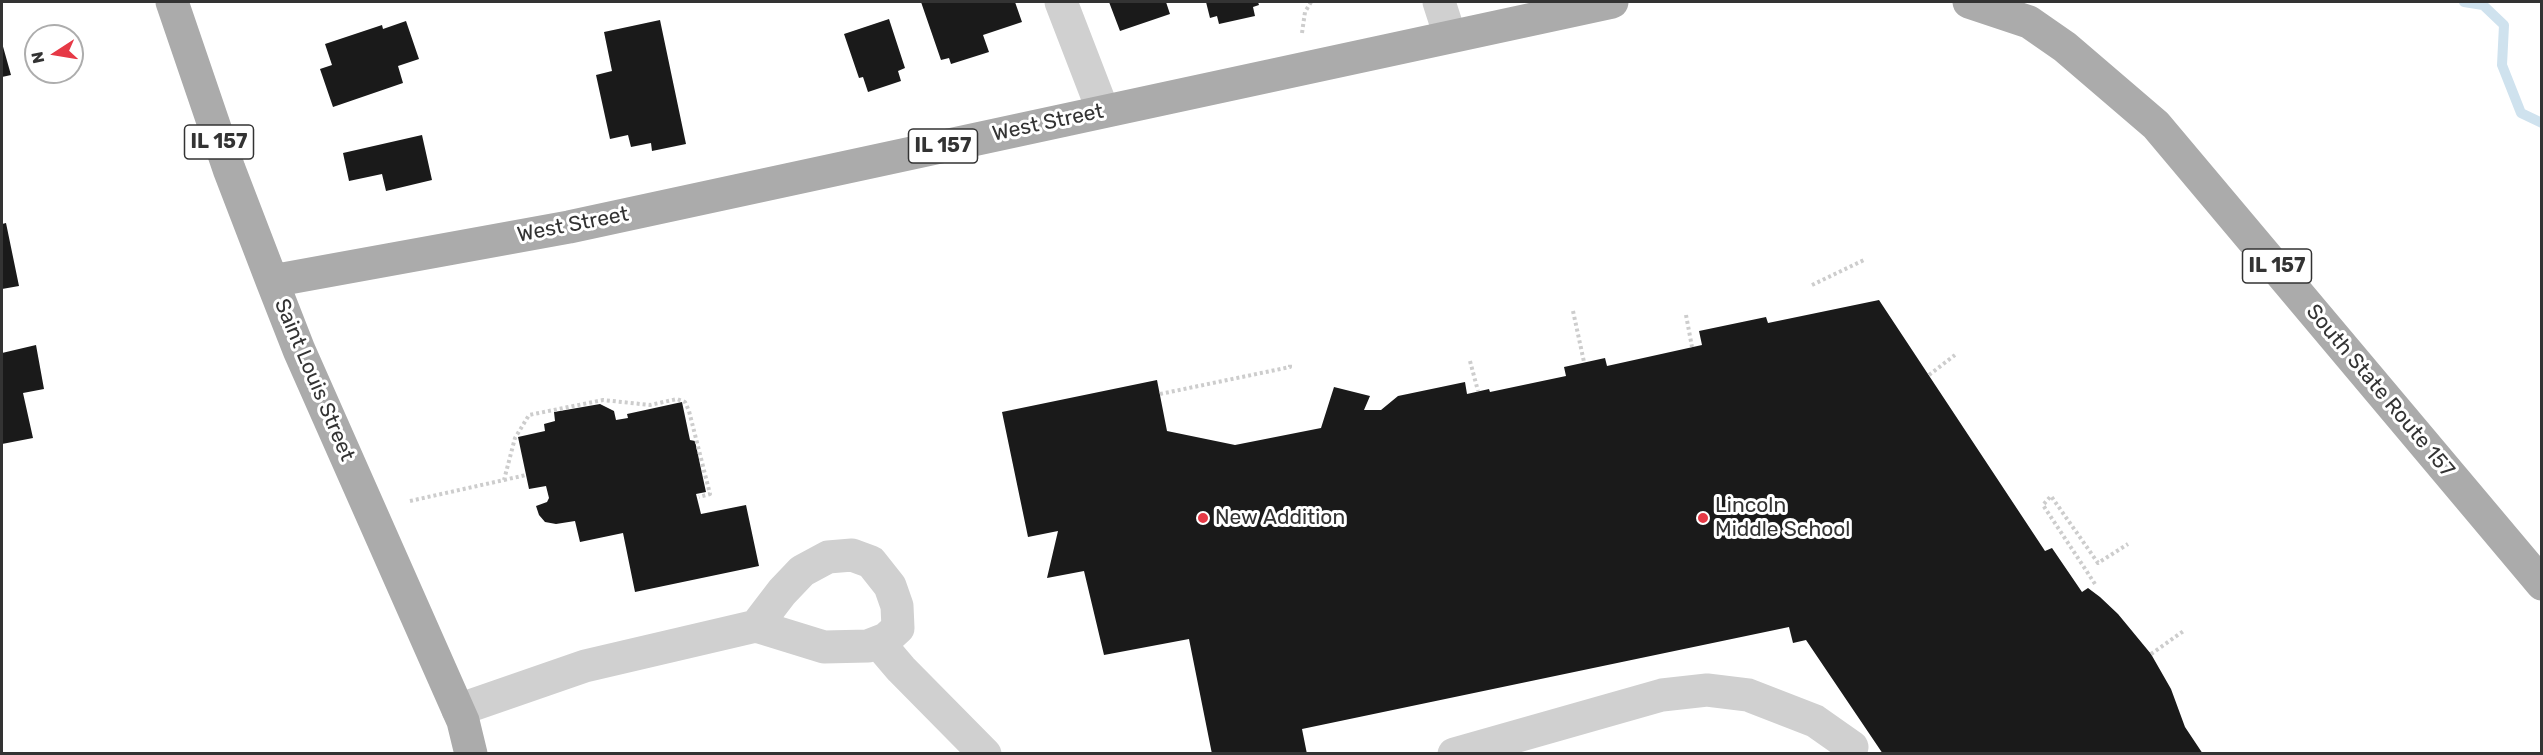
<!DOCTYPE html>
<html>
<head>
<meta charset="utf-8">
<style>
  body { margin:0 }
  #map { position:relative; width:2543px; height:755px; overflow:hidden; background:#fff; font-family:Rubik,sans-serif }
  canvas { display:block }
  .frame { position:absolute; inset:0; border:3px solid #333; pointer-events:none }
  .north { position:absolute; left:24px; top:24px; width:60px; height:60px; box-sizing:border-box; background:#fff; border:2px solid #adadad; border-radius:50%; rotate:258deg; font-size:16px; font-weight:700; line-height:24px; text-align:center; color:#333 }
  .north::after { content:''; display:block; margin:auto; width:21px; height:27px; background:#e63946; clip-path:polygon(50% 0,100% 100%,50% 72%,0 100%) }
</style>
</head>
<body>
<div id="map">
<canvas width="2543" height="755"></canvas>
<div class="frame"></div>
<div class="north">N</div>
</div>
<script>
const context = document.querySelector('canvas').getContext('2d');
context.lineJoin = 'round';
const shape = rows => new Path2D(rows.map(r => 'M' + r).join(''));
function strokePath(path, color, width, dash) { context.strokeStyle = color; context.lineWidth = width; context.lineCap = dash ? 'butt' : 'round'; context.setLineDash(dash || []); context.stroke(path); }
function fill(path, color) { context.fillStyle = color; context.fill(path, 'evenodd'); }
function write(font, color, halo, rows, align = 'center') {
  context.font = font + ' Rubik,sans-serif'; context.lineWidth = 6; context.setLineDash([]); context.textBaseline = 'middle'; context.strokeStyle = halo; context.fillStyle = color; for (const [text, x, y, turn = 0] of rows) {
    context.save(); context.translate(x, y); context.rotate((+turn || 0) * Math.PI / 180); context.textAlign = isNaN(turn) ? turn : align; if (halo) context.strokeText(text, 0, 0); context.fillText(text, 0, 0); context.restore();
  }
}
strokePath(shape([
  [2464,2,2483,5,2504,25,2502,65,2521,113,2542,123]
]), '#cfe2ee', 10);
fill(shape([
  [921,2,1015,2,1022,22,983,35,989,52,951,64,949,58,941,60],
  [1109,2,1166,2,1170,14,1120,31],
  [1206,2,1258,2,1259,5,1253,7,1255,16,1219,24,1217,16,1210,18],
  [889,19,905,68,898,71,901,81,868,92,863,77,859,78,844,34],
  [660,20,686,144,652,151,651,143,631,147,628,135,610,139,596,75,612,71,604,32],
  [406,21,419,59,398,66,403,83,333,107,320,69,332,65,325,44,382,25,383,29],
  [2,43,11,75,2,77],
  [422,135,432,180,386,191,382,174,349,181,343,153],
  [6,223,19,286,2,289,2,224],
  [1879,300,2045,551,2052,548,2082,592,2088,588,2100,597,2118,614,2151,654,2171,689,2185,727,2203,754,1883,754,1806,640,1793,643,1789,627,1302,729,1307,754,1212,754,1189,639,1104,655,1084,571,1047,578,1058,531,1028,537,1002,412,1157,380,1167,431,1235,445,1321,428,1334,387,1370,396,1364,410,1381,410,1398,396,1465,382,1467,394,1489,389,1490,392,1566,376,1564,367,1605,358,1607,366,1702,345,1699,331,1766,317,1768,323],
  [36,345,44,389,23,393,33,438,2,444,2,353],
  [682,402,690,440,695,441,706,492,696,494,701,514,746,505,759,566,635,592,623,533,580,542,575,521,556,524,545,522,539,515,536,506,547,502,549,498,546,486,529,489,518,437,545,431,544,424,555,421,554,412,600,404,614,411,616,420,628,418,627,414]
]), '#1a1a1a');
strokePath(shape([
  [1302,33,1305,12,1311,2],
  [1812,285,1864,260],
  [1573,311,1584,362],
  [1686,315,1692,347],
  [1470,361,1478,391],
  [1929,375,1955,355],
  [1160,394,1290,367,1290,362],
  [504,480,526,475],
  [410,501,504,480,515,438,529,415,603,400,650,405,677,399,685,402,689,411,710,494,699,497],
  [2095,584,2043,505,2051,496,2098,563,2128,544],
  [2151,654,2185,630]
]), '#cdcdcd', 4, [3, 3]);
strokePath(shape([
  [1061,2,1103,111],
  [1439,2,1450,36],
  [878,642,901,669,985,754],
  [458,710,585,666,756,626,824,647,868,646,886,639,898,628,897,606,890,586,871,562,852,555,828,557,802,571,782,592,756,626],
  [1454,754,1662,695,1707,690,1748,695,1815,721,1852,747]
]), '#d0d0d0', 33);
strokePath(shape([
  [172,2,229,169,272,281,299,350,463,721,471,754],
  [1969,2,2029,22,2065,47,2156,125,2542,584],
  [272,281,569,227,1612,2]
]), '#ababab', 33);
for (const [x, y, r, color] of [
  [1203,518,6,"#e63946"],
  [1703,518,6,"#e63946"]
]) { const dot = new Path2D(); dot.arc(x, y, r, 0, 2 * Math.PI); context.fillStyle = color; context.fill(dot); strokePath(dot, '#fff', 2); }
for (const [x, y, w] of [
  [219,142,69],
  [943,146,69],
  [2277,266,69]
]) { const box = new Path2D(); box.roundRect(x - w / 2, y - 17, w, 34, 4.5); context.fillStyle = '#fff'; context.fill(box); strokePath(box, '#333', 1.5); }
write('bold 20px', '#333', null, [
  ["IL 157",219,142],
  ["IL 157",943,146],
  ["IL 157",2277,266]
]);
write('21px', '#333', '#fff', [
  ["West Street",1048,123,-12],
  ["West Street",573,225,-11],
  ["Saint Louis Street",314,380,67],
  ["South State Route 157",2380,391,50]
]);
write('21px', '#333', '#fff', [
  ["Lincoln",1715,506],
  ["Middle School",1715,530],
  ["New Addition",1215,518]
], 'left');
</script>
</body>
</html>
